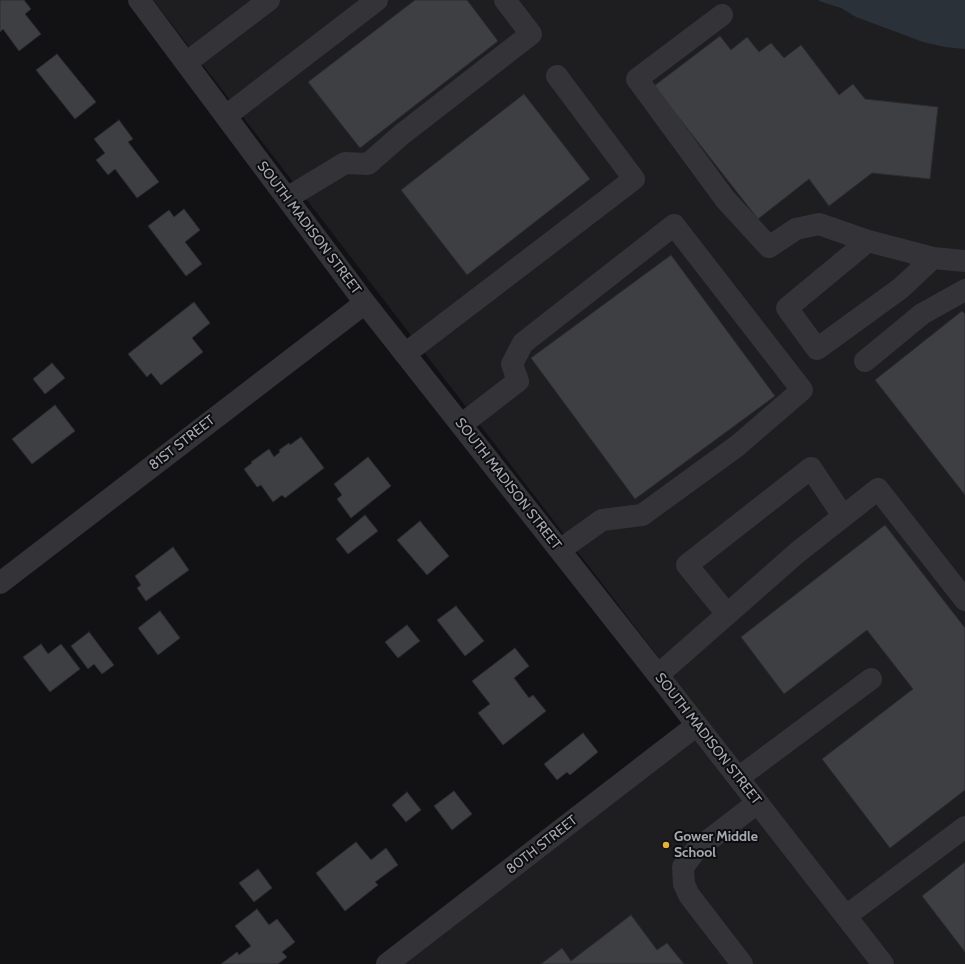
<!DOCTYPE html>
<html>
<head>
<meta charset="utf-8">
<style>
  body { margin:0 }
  canvas { display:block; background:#121113 }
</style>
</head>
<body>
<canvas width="965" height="964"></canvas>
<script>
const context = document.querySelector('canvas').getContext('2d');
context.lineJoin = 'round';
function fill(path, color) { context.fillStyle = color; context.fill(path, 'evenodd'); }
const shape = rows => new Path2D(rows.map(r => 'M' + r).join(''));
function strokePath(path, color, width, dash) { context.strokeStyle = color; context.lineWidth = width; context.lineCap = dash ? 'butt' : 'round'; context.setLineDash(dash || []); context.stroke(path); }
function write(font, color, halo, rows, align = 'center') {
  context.font = font + ' Cabin,sans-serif'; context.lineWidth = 4; context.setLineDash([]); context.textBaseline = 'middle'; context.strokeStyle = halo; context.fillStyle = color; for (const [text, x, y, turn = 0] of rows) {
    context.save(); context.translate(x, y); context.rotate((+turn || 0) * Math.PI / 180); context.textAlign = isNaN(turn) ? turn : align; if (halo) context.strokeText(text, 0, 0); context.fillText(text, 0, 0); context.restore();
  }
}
fill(shape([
  [153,0,965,0,965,964,893,964,607,590],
  [697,725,882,964,387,964]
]), '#1e1e20');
fill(shape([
  [818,0,965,0,965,49,945,47,923,42,856,17,841,8,822,2]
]), '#2b3138');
const building = shape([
  [0,0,24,0,31,9,25,14,41,34,19,51,3,29,0,32,0,0],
  [415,0,467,0,498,41,360,148,308,82,415,0],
  [720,36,731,50,747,37,759,52,771,43,784,58,801,45,839,95,853,84,865,99,938,107,930,179,872,173,829,206,809,179,758,219,654,86,720,36],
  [57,54,96,102,75,119,36,70,57,54],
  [524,94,590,179,467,275,401,190,524,94],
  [119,120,133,139,128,142,159,182,137,198,115,169,108,175,96,160,105,153,94,139,119,120],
  [184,209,200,230,185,242,202,264,186,276,148,226,169,210,174,217,184,209],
  [671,255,775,396,635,499,531,358,671,255],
  [194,302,210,323,192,338,203,352,161,385,151,373,147,377,128,354,194,302],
  [962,311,965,314,965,495,875,380,962,311],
  [52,363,65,378,45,394,33,379,52,363],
  [55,405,75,431,32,464,12,439,55,405],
  [301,437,324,468,285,498,282,495,273,502,261,485,257,487,244,469,252,463,251,462,269,449,274,457,280,452,279,450,289,443,290,445,301,437],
  [368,457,391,486,351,518,337,499,342,495,334,484,368,457],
  [365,515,378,531,348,554,336,539,365,515],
  [420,521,449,556,427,575,397,540,420,521],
  [885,525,965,628,965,790,890,848,822,759,913,689,867,630,784,694,741,637,885,525],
  [173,547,189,570,146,601,137,588,141,585,135,576,173,547],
  [456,606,484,641,465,656,437,620,456,606],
  [160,611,180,638,158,655,138,628,160,611],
  [407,625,420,641,398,658,385,642,407,625],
  [89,632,114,665,102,674,94,664,88,669,71,646,89,632],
  [41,644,48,654,61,644,80,669,50,692,23,657,41,644],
  [515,648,529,666,514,678,529,698,533,695,546,711,503,745,478,713,490,704,472,681,515,648],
  [583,733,598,752,570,775,567,772,557,780,544,764,583,733],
  [454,791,472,814,452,830,434,806,454,791],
  [407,792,421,810,406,822,392,805,407,792],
  [356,842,371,860,386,848,398,865,375,882,378,885,345,911,316,873,356,842],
  [965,862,965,952,922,896,965,862],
  [258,869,272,888,254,902,239,883,258,869],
  [257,909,269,925,277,919,295,942,282,952,287,957,278,964,221,964,237,952,239,955,251,946,235,926,257,909],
  [631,915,657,950,667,943,684,964,541,964,562,948,571,961,631,915]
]);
fill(building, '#3e3f43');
strokePath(building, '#2c2c2f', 1);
strokePath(shape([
  [139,0,365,303,658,675,883,964],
  [722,15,637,79,725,199,769,247,796,229,819,224,868,241,787,308,817,349,901,288,933,258,965,261],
  [186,63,269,0],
  [226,116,377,0],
  [287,198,345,163,368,164,401,135,531,34,505,0],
  [868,241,933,258],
  [405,354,634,179,557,76],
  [865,361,922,314,965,290],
  [461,425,518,381,512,364,523,343,674,225,802,390,737,446,642,515,602,520,560,550],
  [0,583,365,303],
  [727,614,687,565,811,468,843,516],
  [658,675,798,552,878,489,965,600],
  [738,778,871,679],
  [846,916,965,827],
  [387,964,697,725],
  [742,964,689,895,684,884,683,867,696,850,757,803]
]), '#333338', 22);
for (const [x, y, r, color] of [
  [666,845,4,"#e6b136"]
]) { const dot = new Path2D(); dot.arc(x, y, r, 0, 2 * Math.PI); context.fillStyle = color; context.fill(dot); strokePath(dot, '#0d0d0e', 1.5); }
write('14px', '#a4a8b3', '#0d0d0e', [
  ["SOUTH MADISON STREET",309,228,53],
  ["81ST STREET",182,443,-38],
  ["SOUTH MADISON STREET",508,484,52],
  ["SOUTH MADISON STREET",708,739,52],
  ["80TH STREET",542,845,-38]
]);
write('bold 14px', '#a4a8b3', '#0d0d0e', [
  ["Gower Middle",674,837],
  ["School",674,853]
], 'left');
</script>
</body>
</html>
